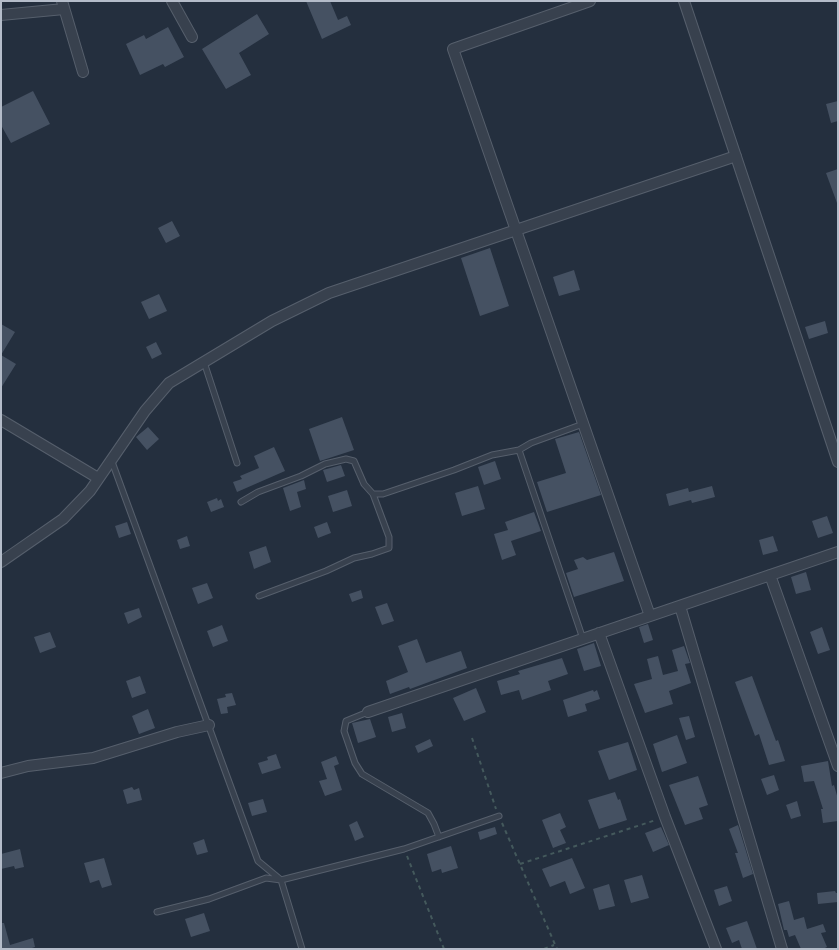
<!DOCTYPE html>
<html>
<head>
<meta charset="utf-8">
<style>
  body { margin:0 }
  #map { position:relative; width:839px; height:950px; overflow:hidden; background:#242f3e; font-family:Cabin,sans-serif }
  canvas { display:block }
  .frame { position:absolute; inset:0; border:2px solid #b4bcc9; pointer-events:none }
</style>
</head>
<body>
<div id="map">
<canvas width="839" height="950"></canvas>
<div class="frame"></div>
</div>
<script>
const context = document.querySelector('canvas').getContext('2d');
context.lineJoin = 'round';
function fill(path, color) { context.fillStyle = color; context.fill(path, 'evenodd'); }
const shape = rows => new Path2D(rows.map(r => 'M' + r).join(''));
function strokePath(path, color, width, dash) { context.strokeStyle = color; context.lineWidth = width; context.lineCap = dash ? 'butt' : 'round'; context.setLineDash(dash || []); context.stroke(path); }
fill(shape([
  [306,1,330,1,338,20,347,16,351,25,322,39],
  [257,14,269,34,239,53,251,75,226,89,202,49],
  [168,27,184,57,165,67,163,64,140,75,126,44,144,35,146,39],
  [33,91,50,124,11,143,1,125,1,107],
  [838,101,838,121,831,123,826,104],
  [838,169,838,203,837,203,826,173],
  [172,221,180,236,166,243,158,228],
  [490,248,509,306,480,316,461,258],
  [574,270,580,290,559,296,553,277],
  [159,294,167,311,149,319,141,302],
  [825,321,828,333,809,339,805,327],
  [1,324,15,332,1,355,16,364,1,388],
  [156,342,162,354,152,359,146,347],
  [342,417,354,450,320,461,309,429],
  [148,427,159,439,147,450,136,437],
  [579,432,601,495,547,512,537,482,566,473,555,439],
  [274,447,285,471,237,492,233,482,242,479,240,476,259,468,254,456],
  [495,461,501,479,484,485,478,467],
  [341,465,345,476,327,482,323,470],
  [304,480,306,489,297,492,301,507,290,511,283,488],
  [478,486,485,509,462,516,455,493],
  [712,486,715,497,692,503,691,500,669,506,666,494,688,488,689,492],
  [347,490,352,506,333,512,328,496],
  [217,498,218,501,221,499,224,507,211,512,207,502],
  [534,512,541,531,511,541,516,555,502,560,494,534,508,530,505,522],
  [827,516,833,533,818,538,812,521],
  [127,522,131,534,119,538,115,526],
  [327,522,331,533,318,538,314,527],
  [187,536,190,546,180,549,177,540],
  [773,536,778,551,763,555,759,540],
  [266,546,271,562,254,569,249,552],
  [614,552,624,581,574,597,566,573,578,569,574,560,583,557,587,560],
  [806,572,811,590,796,594,791,577],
  [207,583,213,598,198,604,192,588],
  [361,590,363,598,352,602,349,594],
  [387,603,394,621,382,625,375,607],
  [139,608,142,617,128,624,124,613],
  [648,624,653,640,644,643,639,627],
  [222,625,228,641,213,647,207,631],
  [822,627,830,650,818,654,810,632],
  [50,632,56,647,40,653,34,637],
  [417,639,426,663,461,651,467,668,410,689,409,687,390,694,386,681,408,672,398,646],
  [594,643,601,666,584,671,577,649],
  [684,646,690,663,685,664,691,683,669,691,673,704,645,713,634,684,652,679,647,659,658,656,663,675,678,671,672,650],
  [562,658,568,674,548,681,551,690,522,700,519,690,501,695,497,681,520,674,518,671],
  [140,676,146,693,132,698,126,681],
  [752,676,776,741,778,740,785,761,769,765,759,734,755,736,735,682],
  [476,688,486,712,464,721,453,698],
  [593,690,594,692,597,690,600,699,585,704,587,711,568,717,563,700],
  [232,693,236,705,227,707,228,713,221,714,217,699,226,697,225,694],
  [148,709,155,728,139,734,132,716],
  [402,713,406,728,392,732,388,717],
  [689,716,695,737,686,740,679,718],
  [370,719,376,737,358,743,352,723],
  [677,735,687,763,662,772,653,744],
  [430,739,433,746,418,753,415,746],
  [628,742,637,770,609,780,598,751],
  [276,754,281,768,262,774,258,763,268,760,267,757],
  [336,756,339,764,334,766,342,790,325,796,319,781,327,779,321,762],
  [828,761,832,786,834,785,838,799,838,821,823,823,821,809,823,809,814,781,804,782,801,766],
  [774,775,779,790,767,795,761,779],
  [698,776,708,805,699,808,703,819,685,825,669,785],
  [132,787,134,790,139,788,142,800,127,804,123,790],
  [615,792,618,800,620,799,627,820,599,829,588,800],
  [263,799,267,812,252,816,248,803],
  [797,801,801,816,791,819,786,805],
  [560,813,566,827,560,830,566,843,553,848,542,820],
  [357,821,364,837,355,841,349,825],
  [738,825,753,874,743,878,735,853,738,853,729,829],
  [495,827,497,834,480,840,478,832],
  [661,827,669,845,653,852,645,833],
  [204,839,208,852,197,855,193,843],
  [451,846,458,868,442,873,441,869,432,872,427,854],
  [20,849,24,867,15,869,14,866,1,869,1,854],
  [104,858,112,885,102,888,99,880,90,883,84,863],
  [572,858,585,888,570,894,565,881,550,887,542,869],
  [642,875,649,898,631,903,624,880],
  [609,884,615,906,599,910,593,889],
  [727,886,732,901,719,906,714,890],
  [835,891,836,893,838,893,838,902,818,904,817,893],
  [789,901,794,920,804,917,807,929,823,924,826,932,821,933,827,947,823,949,801,949,795,935,789,937,787,930,784,930,778,904],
  [204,913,210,931,191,937,185,919],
  [747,921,757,949,742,949,739,940,732,943,726,928],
  [1,923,4,923,10,945,33,938,35,947,29,949,1,949]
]), '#455162');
const lane = shape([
  [204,362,237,463],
  [111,459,258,861,281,880,302,949],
  [241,502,258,492,301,476,325,464,346,459,354,461,364,484,373,494,383,494,454,470,492,455,519,450],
  [259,596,326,571,354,558,372,554,389,548,389,537,373,494],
  [583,639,519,450,531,443,583,424],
  [368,712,346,721,344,731,355,763,362,774,428,813,434,824,439,837],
  [157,912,209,899,266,878,281,880,404,849,499,816]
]);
const street = shape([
  [62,1,83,72],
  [172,1,192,37],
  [590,1,453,49,650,616],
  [684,1,838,462],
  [1,15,64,9],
  [1,420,98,478],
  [1,562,63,519,90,491,145,411,169,383,272,321,329,293,736,156],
  [770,575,838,766],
  [680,606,782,949],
  [599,633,665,817,716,949],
  [368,712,838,552],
  [1,773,28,766,93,758,177,732,209,725]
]);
strokePath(lane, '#565f6c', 7);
strokePath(street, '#565f6c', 12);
strokePath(shape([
  [472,738,496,809],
  [502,823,557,949],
  [407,856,444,949],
  [520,864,656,820],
  [544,949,554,945]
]), '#44595c', 2, [4, 4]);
strokePath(lane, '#38414e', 5);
strokePath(street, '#38414e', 10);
</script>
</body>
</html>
